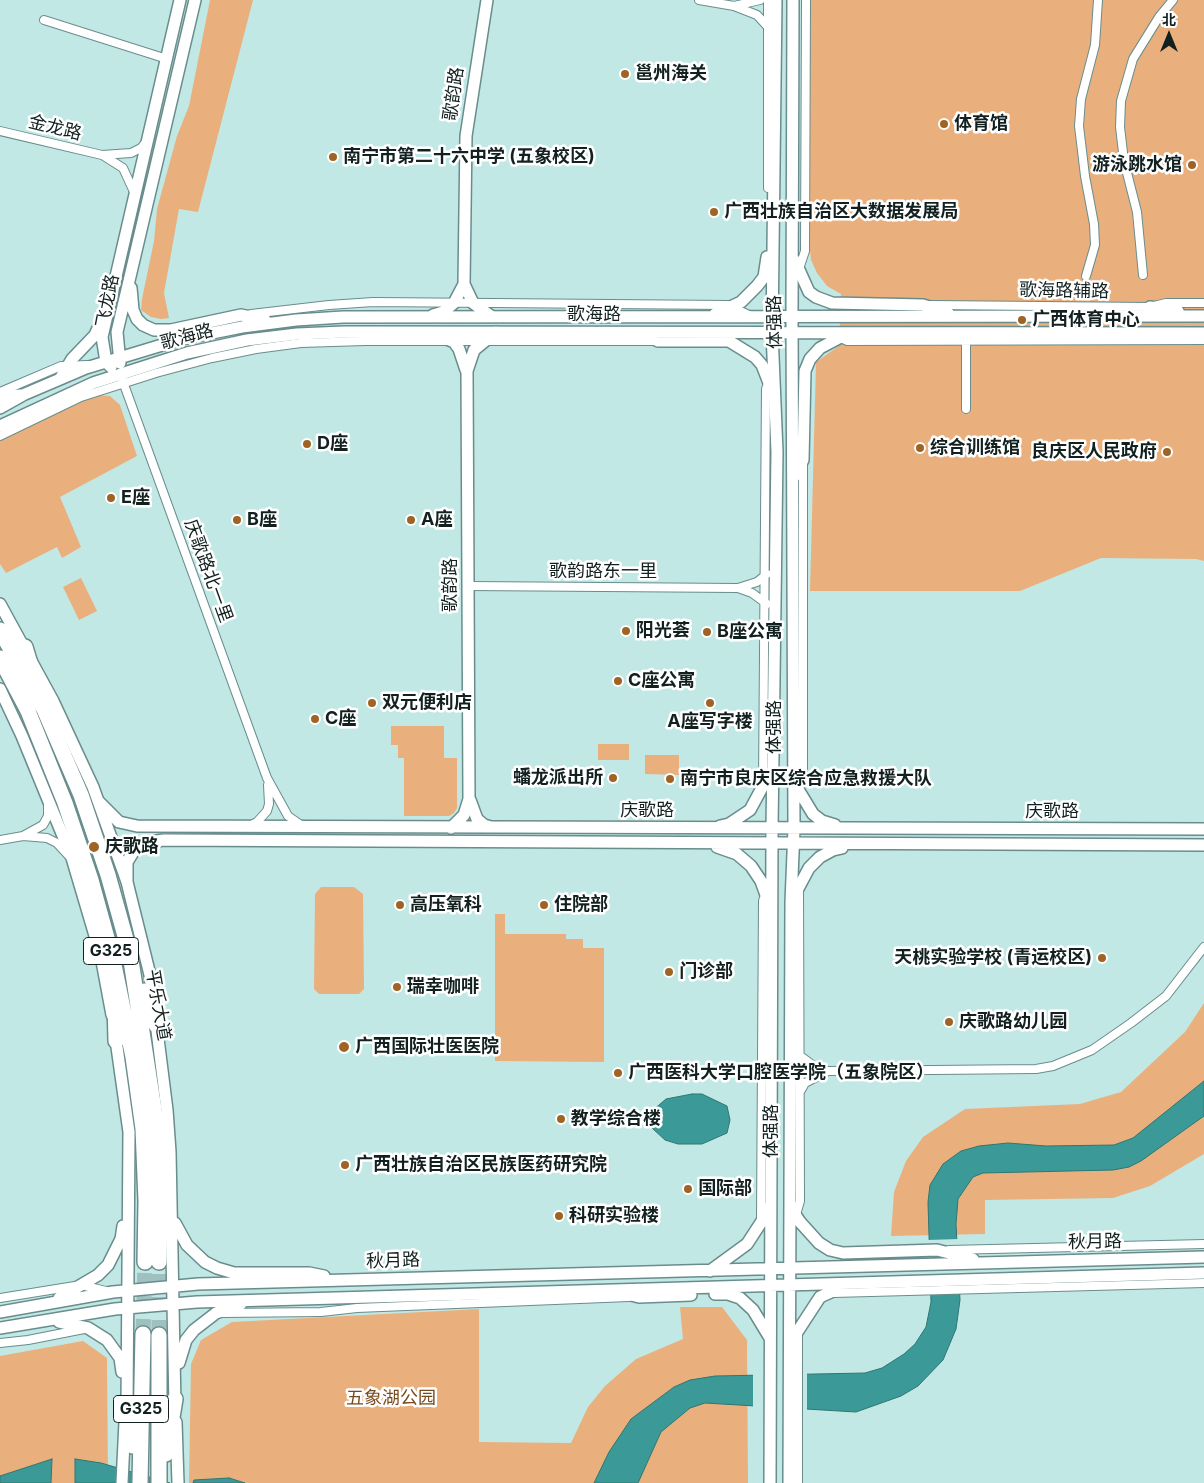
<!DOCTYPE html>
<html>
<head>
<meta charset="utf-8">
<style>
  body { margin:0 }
  #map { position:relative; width:1204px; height:1483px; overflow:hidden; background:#c1e8e5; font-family:Inter,"Noto Sans SC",sans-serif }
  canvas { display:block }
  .north { position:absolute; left:1144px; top:10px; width:50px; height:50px; -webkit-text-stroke:4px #fff; paint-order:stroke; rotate:0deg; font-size:14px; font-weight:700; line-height:20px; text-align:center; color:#122120 }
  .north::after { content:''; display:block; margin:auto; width:18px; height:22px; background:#122120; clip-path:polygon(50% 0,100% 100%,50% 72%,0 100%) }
</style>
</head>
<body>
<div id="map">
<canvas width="1204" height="1483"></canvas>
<div class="north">北</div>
</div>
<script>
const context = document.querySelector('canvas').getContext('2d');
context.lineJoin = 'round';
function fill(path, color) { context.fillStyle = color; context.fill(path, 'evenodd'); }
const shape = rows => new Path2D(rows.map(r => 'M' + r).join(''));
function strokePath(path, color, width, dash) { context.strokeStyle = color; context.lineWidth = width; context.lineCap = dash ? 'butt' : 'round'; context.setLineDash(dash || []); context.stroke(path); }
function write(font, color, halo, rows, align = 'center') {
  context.font = font + ' Inter,"Noto Sans SC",sans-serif'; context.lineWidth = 5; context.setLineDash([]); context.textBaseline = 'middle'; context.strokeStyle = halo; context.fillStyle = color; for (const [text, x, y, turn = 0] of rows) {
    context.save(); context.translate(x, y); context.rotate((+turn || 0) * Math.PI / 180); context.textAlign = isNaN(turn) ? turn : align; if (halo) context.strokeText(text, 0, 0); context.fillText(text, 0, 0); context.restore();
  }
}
fill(shape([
  [210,0,253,0,198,212,179,209,164,293,169,318,161,319,151,317,141,310,142,299,154,241,157,209,177,136,189,106],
  [809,0,1204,0,1204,561,1196,559,1101,558,1020,591,810,591,816,362,839,346,841,294,827,286,817,273,811,260,809,241,806,144],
  [96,395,110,396,120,405,137,456,60,497,81,547,62,558,57,547,6,573,0,564,0,440,23,427],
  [81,578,97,611,79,620,63,587],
  [391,726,444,726,444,758,457,758,457,808,454,813,449,816,404,816,404,758,398,758,398,745,391,745],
  [598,744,629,744,629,760,598,760],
  [645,755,679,755,679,775,645,774],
  [321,887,354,887,363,894,364,989,359,994,319,994,314,989,315,894],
  [495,914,505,914,505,934,566,934,566,939,583,939,583,948,604,948,604,1062,495,1061],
  [1204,1003,1204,1154,1150,1186,1113,1198,985,1200,985,1234,891,1236,894,1192,906,1161,923,1137,965,1109,1080,1104,1121,1092,1185,1032],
  [680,1307,722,1307,747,1340,748,1483,189,1483,191,1364,201,1340,232,1322,479,1309,479,1442,571,1443,588,1407,605,1386,636,1359,683,1339],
  [83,1341,107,1358,108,1483,0,1483,0,1356]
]), '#e9b07d');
const water = shape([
  [1204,1081,1204,1116,1141,1161,1129,1167,1113,1170,983,1173,973,1177,958,1199,956,1224,960,1300,956,1329,943,1360,918,1386,901,1396,856,1412,705,1403,690,1408,661,1432,638,1483,594,1483,609,1452,631,1419,674,1387,690,1380,715,1376,865,1373,882,1368,904,1354,915,1344,926,1327,931,1302,928,1202,930,1185,943,1164,961,1151,979,1146,1008,1143,1046,1146,1114,1145,1133,1138,1204,1081],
  [692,1094,702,1094,727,1106,730,1120,727,1133,702,1144,678,1144,665,1140,652,1128,650,1119,652,1111,666,1099,692,1094],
  [52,1459,51,1483,0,1483,0,1476,52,1459],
  [75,1459,101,1463,170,1483,75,1483,75,1459],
  [229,1478,245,1483,193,1483,194,1480,229,1478]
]);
fill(water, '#3b9a97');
strokePath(water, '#2f7673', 1);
fill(shape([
  [959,1239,962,1294,928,1294,927,1240],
  [807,1372,807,1413,753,1409,753,1373]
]), '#c1e8e5');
strokePath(shape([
  [143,1334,145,1262],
  [159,1335,159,1262]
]), '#9ec0be', 15, [15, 8]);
const street = shape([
  [699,0,734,6,760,0],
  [734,6,757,15,769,28],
  [44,20,167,59],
  [0,131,102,155,131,153,141,148,146,142],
  [104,156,123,168,135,194],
  [768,188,768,0],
  [798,272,805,251,806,0],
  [1143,275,1137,212,1124,161,1120,127,1121,101,1133,59,1159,17,1173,0],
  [1086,276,1095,245,1094,224,1085,176,1079,126,1081,99,1095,45,1098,0],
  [931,305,1150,307,1166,303,1204,303],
  [251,314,329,305,373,302,728,305,749,315],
  [841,338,847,341,1204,340],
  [966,341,966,409],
  [122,379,267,778,288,816,301,825],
  [0,392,61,366,88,365],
  [0,436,81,397,156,373,212,358,256,349,301,343,365,341,655,341],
  [468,586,738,588,752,593,767,604],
  [738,588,757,582,767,574],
  [763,784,766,389,769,381],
  [798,791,803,773,803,461],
  [48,806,48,816,43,825,23,836,47,838,57,843,69,856],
  [251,825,257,822,267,811,269,804,268,785],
  [0,840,23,836],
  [799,1055,815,1067,828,1071,805,1083,801,1090],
  [828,1071,1036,1069,1053,1066,1092,1050,1131,1023,1166,996,1204,947],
  [795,1218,800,1201,799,891],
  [761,1219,763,901,766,893],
  [949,1250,1204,1244],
  [834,1293,1204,1283],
  [0,1298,81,1285,106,1291],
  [223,1313,321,1312,357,1308,629,1297],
  [0,1343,28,1340,84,1329],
  [798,1483,798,1333]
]);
const secondary = shape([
  [487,0,466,136,464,284,473,303,492,317],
  [795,261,809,292,816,297,832,303,923,305,948,313],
  [131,288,133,310,137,319,143,325,154,330,171,330,241,315,265,320],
  [1150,307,1178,311],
  [715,314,741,302,757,286,764,277,767,257],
  [433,315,443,312,454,303,464,284],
  [643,334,658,341,729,341,755,357,762,365,771,388],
  [437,335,454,342,459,349,466,370],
  [120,363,117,332,195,0],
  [111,367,106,362,102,337,180,0],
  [60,379,72,359,95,335,100,324],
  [0,396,21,395],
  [0,408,25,394,86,368,182,339,242,327,296,320,343,317,1204,316],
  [0,426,93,383,187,353,247,340,297,334,344,332,1204,333],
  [794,477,803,460,805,371,810,359,820,348,839,338,847,336],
  [0,604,53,701,93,787,127,882,150,975,167,1110,170,1152,175,1406],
  [0,689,22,736,72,858,101,956,112,1015],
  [796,786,813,814,822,821,835,825],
  [470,800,477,819,484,825,491,827],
  [98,801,119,822,137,826,1204,829],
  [720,826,729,824,750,810,770,773],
  [451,828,464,815,469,799,467,371,474,350,496,332],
  [717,847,737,854,751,866,761,881,769,903],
  [127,882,127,862,135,849,149,842,164,840,1204,845],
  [793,898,809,868,820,857,833,850,842,848],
  [115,1033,129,1132,127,1406],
  [790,1207,800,1222,819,1243,830,1250,843,1253,937,1250,973,1259],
  [175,1223,187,1245,205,1262,217,1268,234,1273,309,1273,324,1276],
  [710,1271,747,1244,762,1221,769,1207],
  [623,1293,639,1297,691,1295],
  [715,1294,728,1294,740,1298,753,1310,770,1338],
  [59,1298,98,1275,108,1265,121,1239,123,1226],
  [0,1312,113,1292,198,1284,1204,1257],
  [59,1322,88,1328,107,1340,120,1358,122,1372],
  [0,1328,115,1309,197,1302,1204,1273],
  [790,1343,820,1297,842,1287],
  [179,1363,186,1340,194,1330,216,1313,241,1304],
  [176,1422,178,1483],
  [122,1483,125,1422],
  [770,1483,772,829,777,452,772,332,776,0],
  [789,1483,791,902,794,829,792,317,793,0]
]);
const highway = shape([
  [0,630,44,709,81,795,108,875,130,954,157,1129,160,1201,159,1262],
  [25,647,34,677],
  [0,658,28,711,65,803,91,880,113,960,133,1057,143,1129,146,1201,145,1262],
  [144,991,156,1025],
  [115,1004,116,1041],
  [127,1400,133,1446],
  [166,1454,175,1399],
  [140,1483,143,1334],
  [159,1483,159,1335]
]);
strokePath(street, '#698d8c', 10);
strokePath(secondary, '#698d8c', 14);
strokePath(highway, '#698d8c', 18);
strokePath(street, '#fff', 8);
strokePath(secondary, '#fff', 11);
strokePath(highway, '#fff', 15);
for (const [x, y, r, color] of [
  [625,74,5,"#9f6325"],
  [944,124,5,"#9f6325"],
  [333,157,5,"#9f6325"],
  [1192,165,5,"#9f6325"],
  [714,212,5,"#9f6325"],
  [1022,320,5,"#9f6325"],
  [307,444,5,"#9f6325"],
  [920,448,5,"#9f6325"],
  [1167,452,5,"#9f6325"],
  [111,498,5,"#9f6325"],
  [237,520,5,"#9f6325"],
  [411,520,5,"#9f6325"],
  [626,631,5,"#9f6325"],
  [707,632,5,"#9f6325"],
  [618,681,5,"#9f6325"],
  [372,703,5,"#9f6325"],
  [710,703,5,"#9f6325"],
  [315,719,5,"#9f6325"],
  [613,778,5,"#9f6325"],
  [670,779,5,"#9f6325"],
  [94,847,6,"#9f6325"],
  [400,905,5,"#9f6325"],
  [544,905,5,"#9f6325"],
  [1102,958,5,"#9f6325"],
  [669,972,5,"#9f6325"],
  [397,987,5,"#9f6325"],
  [949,1022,5,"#9f6325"],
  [344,1047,6,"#9f6325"],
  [618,1073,5,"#9f6325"],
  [561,1119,5,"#9f6325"],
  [345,1165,5,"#9f6325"],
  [688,1189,5,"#9f6325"],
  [559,1216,5,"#9f6325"]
]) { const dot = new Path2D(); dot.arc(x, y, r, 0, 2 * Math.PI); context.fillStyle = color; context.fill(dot); strokePath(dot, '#fff', 2); }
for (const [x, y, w] of [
  [111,951,55],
  [141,1409,55]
]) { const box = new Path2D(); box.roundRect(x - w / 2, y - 13.5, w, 27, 4); context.fillStyle = '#fff'; context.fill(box); strokePath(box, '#122120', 1); }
write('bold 16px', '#122120', null, [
  ["G325",111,951],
  ["G325",141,1409]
]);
write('bold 18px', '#122120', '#fff', [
  ["邕州海关",635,74],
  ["体育馆",954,124],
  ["南宁市第二十六中学 (五象校区)",343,157],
  ["游泳跳水馆",1182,165,"right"],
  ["广西壮族自治区大数据发展局",724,212],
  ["广西体育中心",1032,320],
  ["D座",317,444],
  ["综合训练馆",930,448],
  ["良庆区人民政府",1157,452,"right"],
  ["E座",121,498],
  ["B座",247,520],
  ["A座",421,520],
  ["阳光荟",636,631],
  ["B座公寓",717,632],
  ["C座公寓",628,681],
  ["双元便利店",382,703],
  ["C座",325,719],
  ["A座写字楼",710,722,"center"],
  ["蟠龙派出所",603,778,"right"],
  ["南宁市良庆区综合应急救援大队",680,779],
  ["庆歌路",105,847],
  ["高压氧科",410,905],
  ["住院部",554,905],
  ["天桃实验学校 (青运校区)",1092,958,"right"],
  ["门诊部",679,972],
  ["瑞幸咖啡",407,987],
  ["庆歌路幼儿园",959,1022],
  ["广西国际壮医医院",355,1047],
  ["广西医科大学口腔医学院（五象院区）",628,1073],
  ["教学综合楼",571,1119],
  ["广西壮族自治区民族医药研究院",355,1165],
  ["国际部",698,1189],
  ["科研实验楼",569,1216]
], 'left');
write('18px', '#122120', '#fff', [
  ["歌韵路",454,94,-82],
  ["金龙路",55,128,14],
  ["歌海路辅路",1064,291,1],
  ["飞龙路",108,301,-79],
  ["歌海路",594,315],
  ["体强路",775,322,-91],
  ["歌海路",187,337,-15],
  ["庆歌路北一里",208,571,70],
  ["歌韵路东一里",603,572],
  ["歌韵路",451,585,-90],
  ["体强路",775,727,-90],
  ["庆歌路",647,811],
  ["庆歌路",1052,812],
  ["平乐大道",158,1005,80],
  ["体强路",772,1131,-90],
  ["秋月路",1095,1242,-1],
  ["秋月路",393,1261,-2]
]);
write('18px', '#784b1f', '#fff', [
  ["五象湖公园",391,1399]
]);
</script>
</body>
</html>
